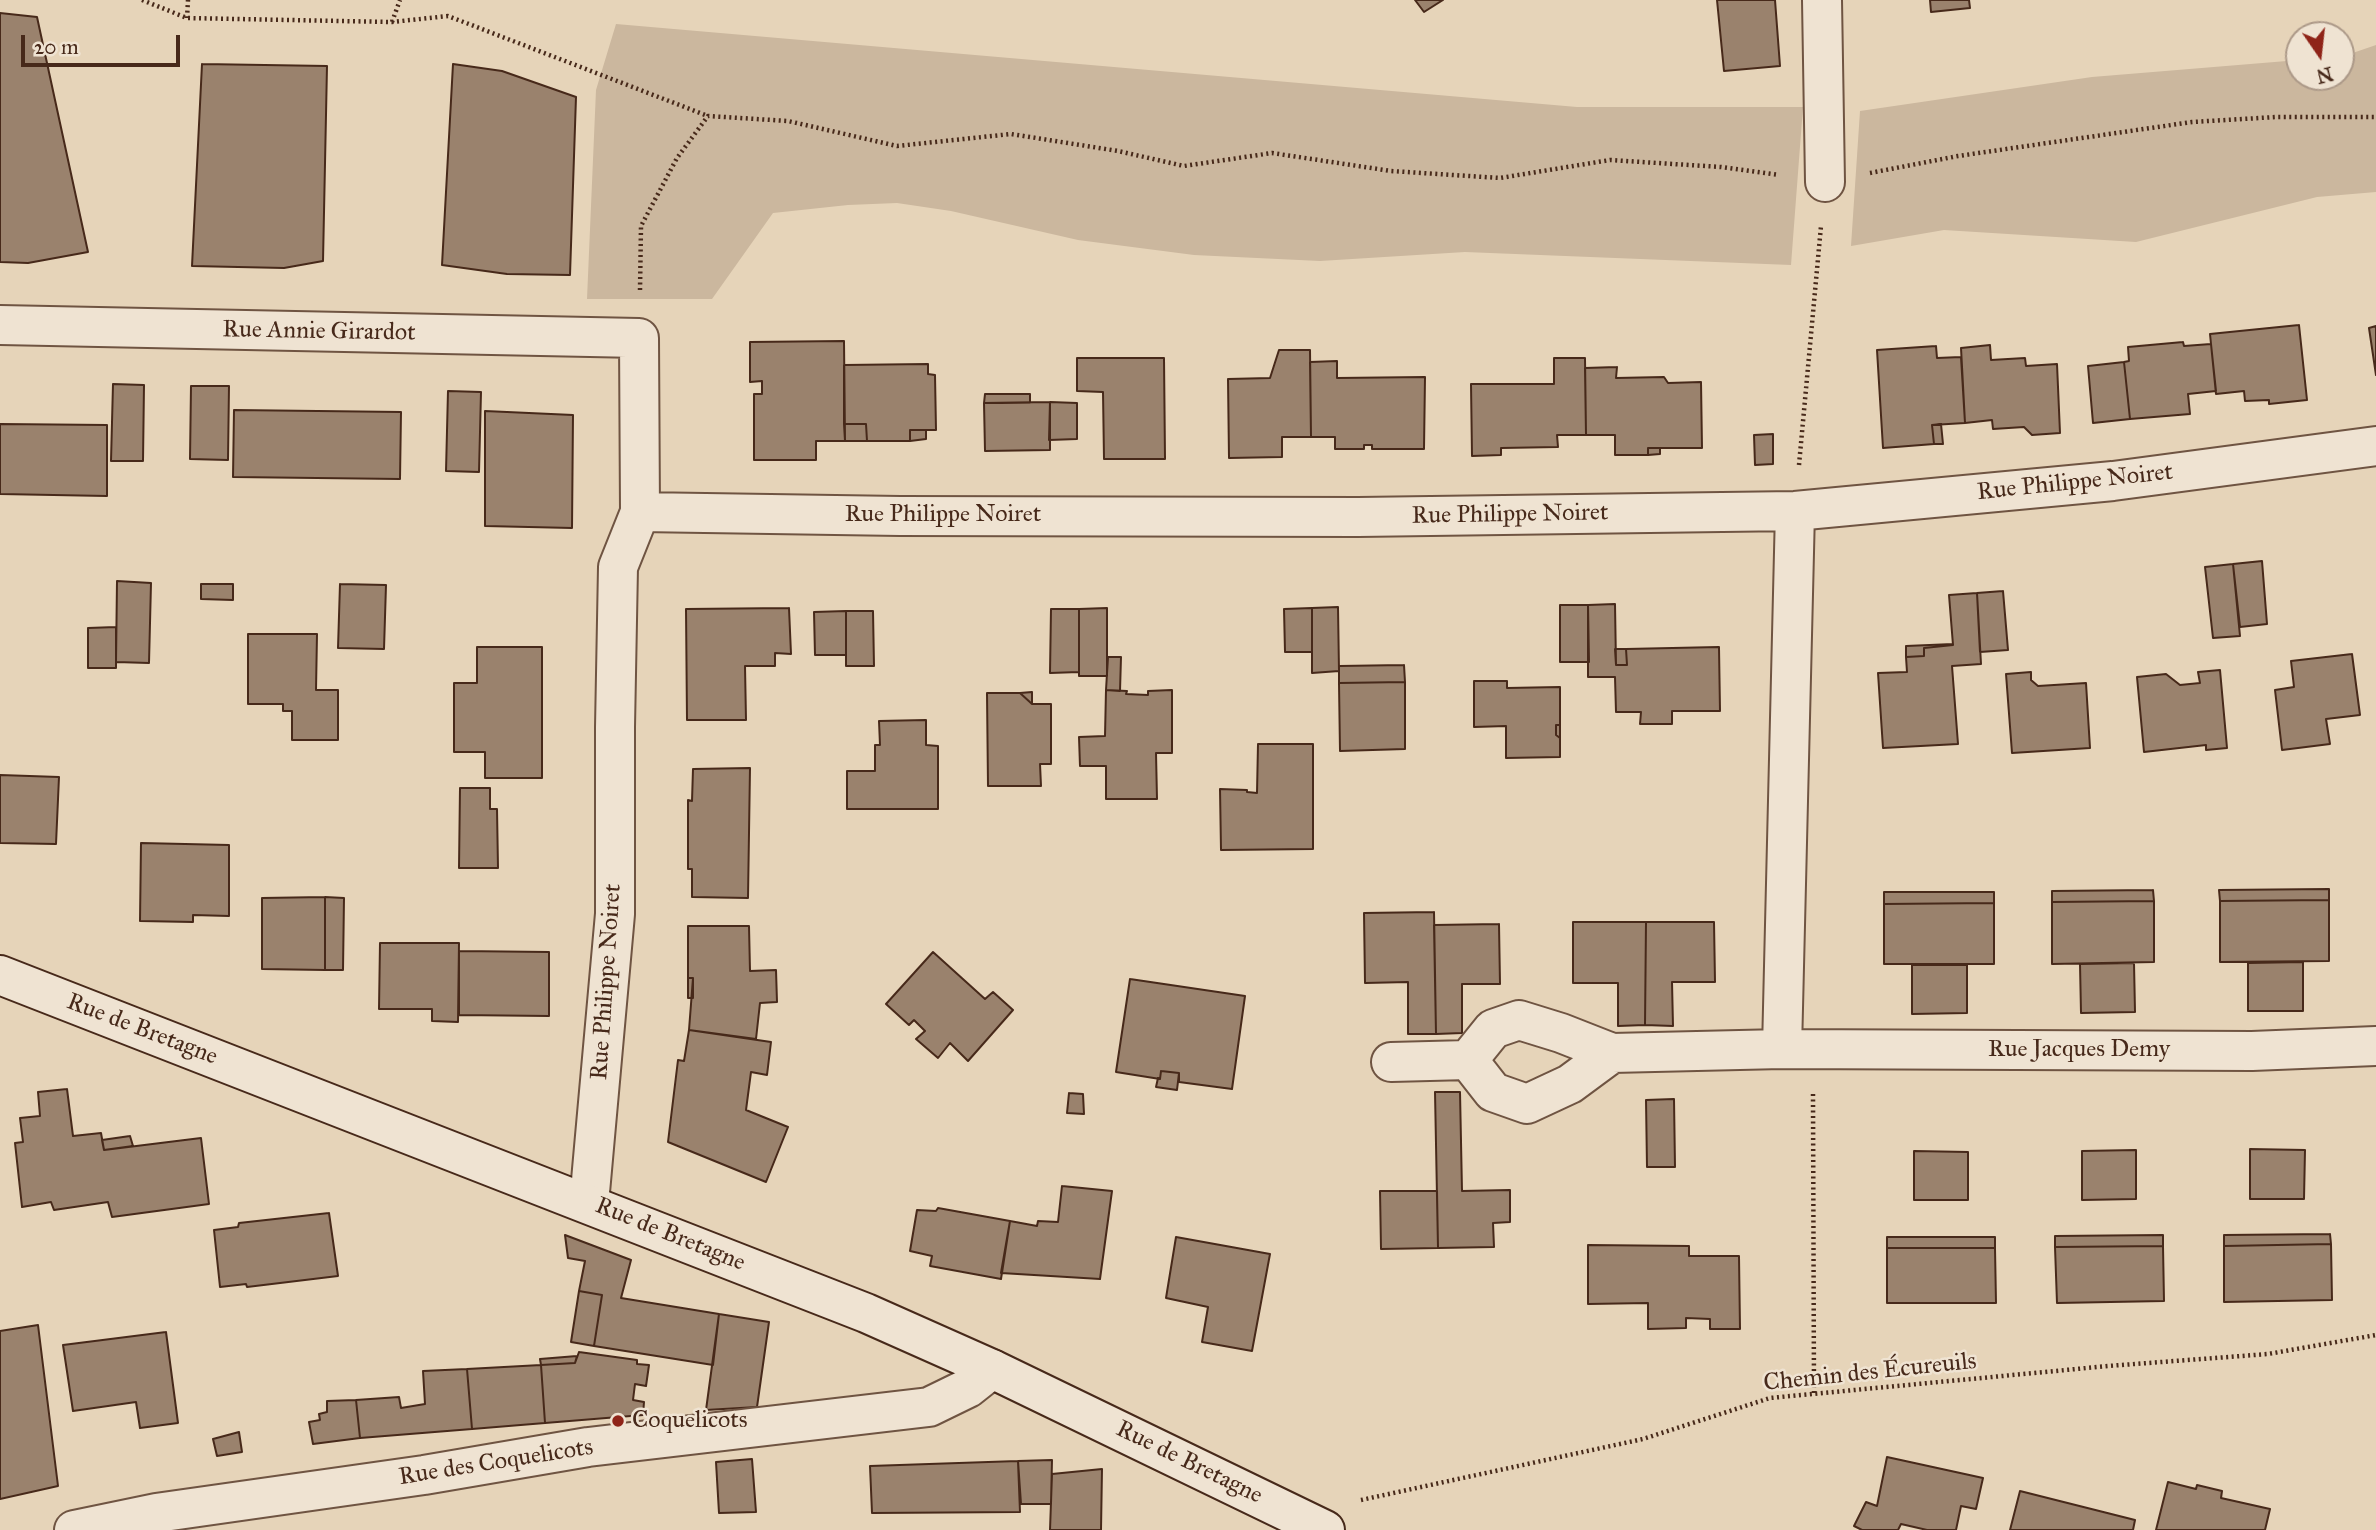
<!DOCTYPE html>
<html>
<head>
<meta charset="utf-8">
<style>
  body { margin:0 }
  #map { position:relative; width:2376px; height:1530px; overflow:hidden; background:#e6d4b9; font-family:"IM FELL Great Primer",serif }
  canvas { display:block }
  .north { position:absolute; left:2285px; top:21px; width:70px; height:70px; box-sizing:border-box; background:#efe3d2; border:2px solid #ac9988; border-radius:50%; rotate:166deg; font-size:19px; font-weight:700; line-height:28px; text-align:center; color:#47291a }
  .north::after { content:''; display:block; margin:auto; width:24px; height:32px; background:#8f2418; clip-path:polygon(50% 0,100% 100%,50% 72%,0 100%) }
  .scale { position:absolute; left:21px; top:35px; width:159px; height:32px; box-sizing:border-box; border:4px solid #47291a; border-top:0; padding-left:9px; font-size:21px; line-height:24px; white-space:nowrap; color:#47291a; -webkit-text-stroke:5px #efe3d2; paint-order:stroke }
</style>
</head>
<body>
<div id="map">
<canvas width="2376" height="1530"></canvas>
<div class="north">N</div>
<div class="scale">20 m</div>
</div>
<script>
const context = document.querySelector('canvas').getContext('2d');
context.lineJoin = 'round';
function fill(path, color) { context.fillStyle = color; context.fill(path, 'evenodd'); }
const shape = rows => new Path2D(rows.map(r => 'M' + r).join(''));
function strokePath(path, color, width, dash) { context.strokeStyle = color; context.lineWidth = width; context.lineCap = dash ? 'butt' : 'round'; context.setLineDash(dash || []); context.stroke(path); }
function write(font, color, halo, rows, align = 'center') {
  context.font = font + ' "IM FELL Great Primer",serif'; context.lineWidth = 5; context.setLineDash([]); context.textBaseline = 'middle'; context.strokeStyle = halo; context.fillStyle = color; for (const [text, x, y, turn = 0] of rows) {
    context.save(); context.translate(x, y); context.rotate((+turn || 0) * Math.PI / 180); context.textAlign = isNaN(turn) ? turn : align; if (halo) context.strokeText(text, 0, 0); context.fillText(text, 0, 0); context.restore();
  }
}
fill(shape([
  [616,24,1577,107,1803,107,1791,265,1465,252,1320,261,1194,255,1078,240,951,211,897,203,848,205,773,213,712,299,587,299,596,90],
  [2376,45,2376,192,2317,197,2136,242,1944,230,1851,246,1860,111,2092,77,2299,60,2299,77,2341,77,2341,57]
]), '#cbb79e');
const building = shape([
  [1415,0,1443,0,1424,12,1415,0],
  [1717,0,1775,0,1780,66,1724,71,1717,0],
  [1930,0,1969,0,1970,8,1931,12,1930,0],
  [0,13,37,17,88,252,28,263,0,262,0,13],
  [202,64,327,66,323,261,284,268,192,266,202,64],
  [453,64,502,71,576,97,570,275,507,274,442,265,453,64],
  [2299,325,2307,400,2269,404,2269,400,2245,401,2244,391,2216,394,2210,334,2299,325],
  [2376,326,2376,375,2369,328,2376,326],
  [844,341,845,441,816,441,816,460,754,460,754,394,762,394,762,381,750,382,750,342,844,341],
  [2183,342,2184,346,2211,344,2216,391,2188,394,2190,414,2130,419,2124,362,2129,361,2128,347,2183,342],
  [1990,345,1991,360,2025,358,2026,366,2057,364,2060,433,2032,435,2024,427,1993,429,1992,420,1965,423,1961,348,1990,345],
  [1936,346,1937,358,1961,357,1965,423,1932,425,1934,444,1883,448,1877,350,1936,346],
  [1279,350,1310,350,1311,437,1282,437,1282,457,1229,458,1228,379,1270,378,1279,350],
  [1077,358,1164,358,1165,459,1104,459,1103,392,1077,391,1077,358],
  [1554,358,1585,358,1586,435,1557,435,1558,447,1501,448,1501,455,1472,456,1471,384,1554,384,1554,358],
  [1337,361,1337,378,1425,377,1424,449,1372,449,1372,445,1364,445,1364,449,1335,449,1335,437,1311,437,1310,362,1337,361],
  [2124,362,2130,419,2093,423,2088,366,2124,362],
  [928,364,928,374,935,375,936,430,910,430,910,441,867,441,866,424,844,424,844,365,928,364],
  [1617,367,1616,378,1664,377,1668,383,1701,382,1702,448,1648,448,1648,455,1615,455,1615,435,1586,435,1585,368,1617,367],
  [113,384,144,385,143,461,111,461,113,384],
  [191,386,229,386,228,460,190,459,191,386],
  [448,391,481,392,479,472,446,471,448,391],
  [985,394,1030,394,1030,403,984,403,985,394],
  [1050,402,1077,403,1077,439,1049,440,1050,402],
  [1050,402,1050,450,985,451,984,403,1050,402],
  [234,410,401,412,400,479,233,477,234,410],
  [485,411,573,415,572,528,485,526,485,411],
  [0,424,107,425,107,496,0,494,0,424],
  [844,424,866,424,867,441,845,441,844,424],
  [1941,424,1943,444,1934,444,1932,425,1941,424],
  [910,430,926,430,926,439,910,441,910,430],
  [1773,434,1773,464,1755,465,1754,435,1773,434],
  [1648,448,1660,448,1660,454,1648,455,1648,448],
  [2262,561,2267,624,2240,627,2233,564,2262,561],
  [2233,564,2240,636,2213,638,2205,567,2233,564],
  [117,581,151,583,149,663,116,662,117,581],
  [201,584,233,584,233,600,201,599,201,584],
  [340,584,386,585,384,649,338,648,340,584],
  [2003,591,2008,650,1980,652,1977,593,2003,591],
  [1977,593,1981,664,1952,666,1958,744,1883,748,1878,673,1907,672,1906,657,1924,656,1924,648,1953,645,1949,595,1977,593],
  [1615,604,1616,665,1627,665,1626,649,1719,647,1720,711,1672,711,1672,724,1640,724,1641,712,1616,712,1615,677,1588,677,1588,605,1615,604],
  [1560,605,1588,605,1589,662,1560,662,1560,605],
  [1338,607,1339,671,1312,673,1312,608,1338,607],
  [789,608,791,654,775,653,775,666,745,666,746,720,687,720,686,609,789,608],
  [1107,608,1107,676,1079,676,1079,609,1107,608],
  [1312,608,1312,652,1285,652,1284,609,1312,608],
  [1051,609,1079,609,1079,672,1050,673,1051,609],
  [846,611,873,611,874,666,846,666,846,611],
  [846,611,846,655,815,655,814,612,846,611],
  [116,627,116,668,88,668,88,628,116,627],
  [248,634,317,634,316,690,338,690,338,740,292,740,292,711,283,711,283,704,248,704,248,634],
  [1953,644,1953,645,1924,648,1924,656,1906,657,1906,646,1953,644],
  [477,647,542,647,542,778,485,778,485,752,454,752,454,683,477,683,477,647],
  [1615,649,1626,649,1627,665,1616,665,1615,649],
  [2352,654,2360,715,2326,719,2330,744,2282,750,2275,690,2294,687,2291,661,2352,654],
  [1108,657,1121,657,1120,691,1106,690,1108,657],
  [1404,665,1405,682,1339,683,1339,666,1404,665],
  [2220,670,2227,748,2206,750,2206,745,2144,752,2137,677,2166,674,2180,685,2200,683,2198,672,2220,670],
  [2031,672,2031,680,2038,686,2086,683,2090,748,2012,753,2006,674,2031,672],
  [1474,681,1507,681,1507,688,1560,687,1560,725,1556,725,1556,735,1560,738,1560,757,1506,758,1506,726,1474,727,1474,681],
  [1405,682,1405,749,1340,751,1339,683,1405,682],
  [1106,690,1127,691,1126,694,1148,695,1148,691,1172,690,1172,753,1156,753,1157,799,1106,799,1106,766,1080,766,1079,737,1105,736,1106,690],
  [1032,692,1032,704,1020,693,1032,692],
  [987,693,1020,693,1032,704,1051,704,1051,764,1040,764,1041,786,988,786,987,693],
  [926,720,926,745,938,746,938,809,847,809,847,771,875,771,875,745,880,745,879,721,926,720],
  [1556,725,1560,725,1560,738,1556,735,1556,725],
  [1258,744,1313,744,1313,849,1221,850,1220,789,1247,790,1247,792,1257,793,1258,744],
  [750,768,748,898,692,897,692,869,688,869,688,800,692,801,693,769,750,768],
  [0,775,59,777,56,844,0,843,0,775],
  [460,788,490,788,490,809,497,809,498,868,459,868,460,788],
  [141,843,229,845,229,916,193,915,193,922,140,921,141,843],
  [2329,889,2329,900,2220,901,2219,890,2329,889],
  [2153,890,2154,901,2052,902,2052,891,2153,890],
  [1884,892,1994,892,1994,903,1884,904,1884,892],
  [325,897,344,898,343,970,325,970,325,897],
  [325,897,325,970,262,969,262,898,325,897],
  [2329,900,2329,961,2220,962,2220,901,2329,900],
  [2154,901,2154,962,2052,964,2052,902,2154,901],
  [1994,903,1994,964,1884,964,1884,904,1994,903],
  [1434,912,1436,1034,1408,1034,1408,982,1365,983,1364,913,1434,912],
  [1573,922,1646,922,1645,1025,1618,1026,1618,983,1573,983,1573,922],
  [1646,922,1714,922,1715,982,1672,982,1673,1026,1645,1025,1646,922],
  [1499,924,1500,984,1462,984,1462,1033,1436,1034,1434,925,1499,924],
  [688,926,749,926,750,971,776,970,777,1002,760,1003,756,1039,689,1030,693,978,688,978,688,926],
  [380,943,459,943,458,1022,432,1021,432,1009,379,1009,380,943],
  [459,951,549,952,549,1016,459,1015,459,951],
  [933,952,985,999,993,992,1013,1010,968,1061,950,1043,938,1058,916,1039,925,1031,914,1020,909,1025,886,1004,933,952],
  [2303,962,2303,1011,2248,1011,2248,963,2303,962],
  [2134,963,2135,1012,2081,1013,2080,964,2134,963],
  [1912,965,1967,965,1967,1013,1912,1014,1912,965],
  [688,978,693,978,693,998,688,998,688,978],
  [1130,979,1245,996,1232,1089,1179,1082,1179,1073,1161,1071,1160,1079,1116,1072,1130,979],
  [689,1030,771,1042,767,1075,751,1072,746,1110,788,1127,766,1182,668,1142,678,1060,684,1061,689,1030],
  [1161,1071,1179,1073,1177,1090,1156,1087,1158,1078,1160,1079,1161,1071],
  [67,1089,73,1136,101,1133,104,1150,201,1138,209,1204,112,1217,108,1202,54,1210,51,1202,22,1207,15,1143,23,1142,20,1118,40,1116,38,1092,67,1089],
  [1435,1092,1460,1092,1462,1191,1510,1190,1510,1222,1493,1223,1494,1247,1438,1248,1435,1092],
  [1069,1093,1083,1094,1084,1114,1067,1113,1069,1093],
  [1674,1099,1675,1167,1647,1167,1646,1100,1674,1099],
  [130,1136,133,1146,104,1150,102,1140,130,1136],
  [2250,1149,2305,1150,2304,1199,2250,1199,2250,1149],
  [2136,1150,2136,1199,2082,1200,2082,1151,2136,1150],
  [1914,1151,1968,1152,1968,1200,1914,1200,1914,1151],
  [1062,1186,1112,1191,1100,1279,1001,1273,1010,1221,1037,1226,1038,1221,1058,1222,1062,1186],
  [1380,1191,1437,1191,1438,1248,1381,1249,1380,1191],
  [938,1208,1010,1221,1001,1279,930,1266,932,1256,910,1251,917,1210,936,1211,938,1208],
  [329,1213,338,1276,247,1287,246,1284,220,1287,214,1230,238,1227,239,1223,329,1213],
  [2330,1234,2331,1244,2224,1246,2224,1235,2330,1234],
  [565,1235,631,1260,621,1298,719,1314,713,1365,594,1346,602,1295,579,1291,585,1261,568,1258,565,1235],
  [2163,1235,2163,1246,2055,1247,2055,1236,2163,1235],
  [1176,1237,1270,1254,1252,1351,1202,1342,1208,1307,1166,1298,1176,1237],
  [1887,1237,1995,1237,1995,1248,1887,1248,1887,1237],
  [2331,1244,2332,1300,2224,1302,2224,1246,2331,1244],
  [1588,1245,1689,1246,1689,1256,1739,1256,1740,1329,1710,1329,1710,1319,1686,1318,1686,1328,1648,1329,1648,1303,1588,1304,1588,1245],
  [2163,1246,2164,1301,2057,1303,2055,1247,2163,1246],
  [1887,1248,1995,1248,1996,1303,1887,1303,1887,1248],
  [579,1291,602,1295,594,1346,571,1342,579,1291],
  [719,1314,769,1322,757,1407,706,1410,719,1314],
  [38,1325,58,1486,0,1499,0,1331,38,1325],
  [166,1332,178,1423,140,1428,136,1402,73,1411,63,1345,166,1332],
  [579,1352,637,1360,637,1364,649,1365,646,1386,635,1384,633,1400,644,1402,643,1415,545,1423,541,1365,575,1363,579,1352],
  [577,1356,575,1363,541,1365,540,1359,577,1356],
  [541,1365,545,1423,472,1429,467,1369,541,1365],
  [467,1369,472,1429,360,1438,356,1400,399,1397,401,1408,425,1404,423,1371,467,1369],
  [356,1400,360,1438,313,1444,309,1422,320,1420,319,1414,327,1412,327,1401,356,1400],
  [239,1432,242,1452,217,1456,213,1439,239,1432],
  [1887,1457,1983,1478,1976,1509,1961,1506,1956,1530,1927,1530,1901,1524,1898,1530,1862,1530,1854,1526,1866,1502,1877,1506,1887,1457],
  [752,1459,756,1512,719,1513,716,1462,752,1459],
  [1052,1460,1051,1504,1021,1504,1018,1461,1052,1460],
  [1018,1461,1020,1512,872,1513,870,1466,1018,1461],
  [1102,1469,1101,1530,1050,1530,1052,1474,1102,1469],
  [2168,1482,2196,1489,2197,1485,2222,1491,2221,1498,2270,1509,2265,1530,2156,1530,2168,1482],
  [2020,1491,2135,1520,2133,1530,2010,1530,2020,1491]
]);
fill(building, '#9a826d');
strokePath(building, '#47291a', 2);
const minor = shape([
  [1822,0,1825,182],
  [0,325,639,338,640,512,900,516,1358,517,1795,511,2113,481,2376,446],
  [1782,1049,1795,511],
  [1468,1060,1493,1029,1519,1020,1561,1033,1612,1053],
  [1391,1062,1468,1060,1493,1092,1527,1104,1570,1084,1612,1053,1782,1049,2252,1051,2376,1046],
  [589,1203,615,914,615,727,618,567,640,512],
  [74,1530,156,1513,424,1475,588,1447,929,1407,968,1388,992,1369]
]);
const secondary = shape([
  [0,975,866,1313,992,1369,1325,1530]
]);
strokePath(minor, '#6f5442', 42);
strokePath(secondary, '#47291a', 42);
strokePath(shape([
  [142,0,187,18,392,22,448,16,708,116],
  [187,18,188,0],
  [392,22,400,0],
  [1870,173,1958,156,2192,122,2276,117,2376,117],
  [640,290,641,226,677,158,708,116,788,121,897,146,1011,134,1118,151,1184,166,1272,153,1391,171,1500,178,1610,160,1721,167,1779,175],
  [1799,465,1821,226],
  [1813,1094,1814,1394],
  [1361,1500,1643,1439,1770,1398,2108,1366,2268,1354,2376,1335]
]), '#47291a', 4.5, [2, 3.5]);
strokePath(minor, '#efe3d2', 38);
strokePath(secondary, '#efe3d2', 38);
for (const [x, y, r, color] of [
  [618,1421,7,"#8f2418"]
]) { const dot = new Path2D(); dot.arc(x, y, r, 0, 2 * Math.PI); context.fillStyle = color; context.fill(dot); strokePath(dot, '#efe3d2', 2.5); }
write('24px', '#47291a', '#efe3d2', [
  ["Rue Annie Girardot",319,332,1],
  ["Rue Philippe Noiret",2075,483,-6],
  ["Rue Philippe Noiret",943,515],
  ["Rue Philippe Noiret",1510,515,-1],
  ["Rue Philippe Noiret",607,982,-86],
  ["Rue de Bretagne",142,1030,21],
  ["Rue Jacques Demy",2079,1050],
  ["Rue de Bretagne",670,1235,22],
  ["Chemin des Écureuils",1870,1373,-6],
  ["Rue des Coquelicots",496,1463,-9],
  ["Rue de Bretagne",1189,1463,26]
]);
write('24px', '#47291a', '#efe3d2', [
  ["Coquelicots",632,1421]
], 'left');
</script>
</body>
</html>
